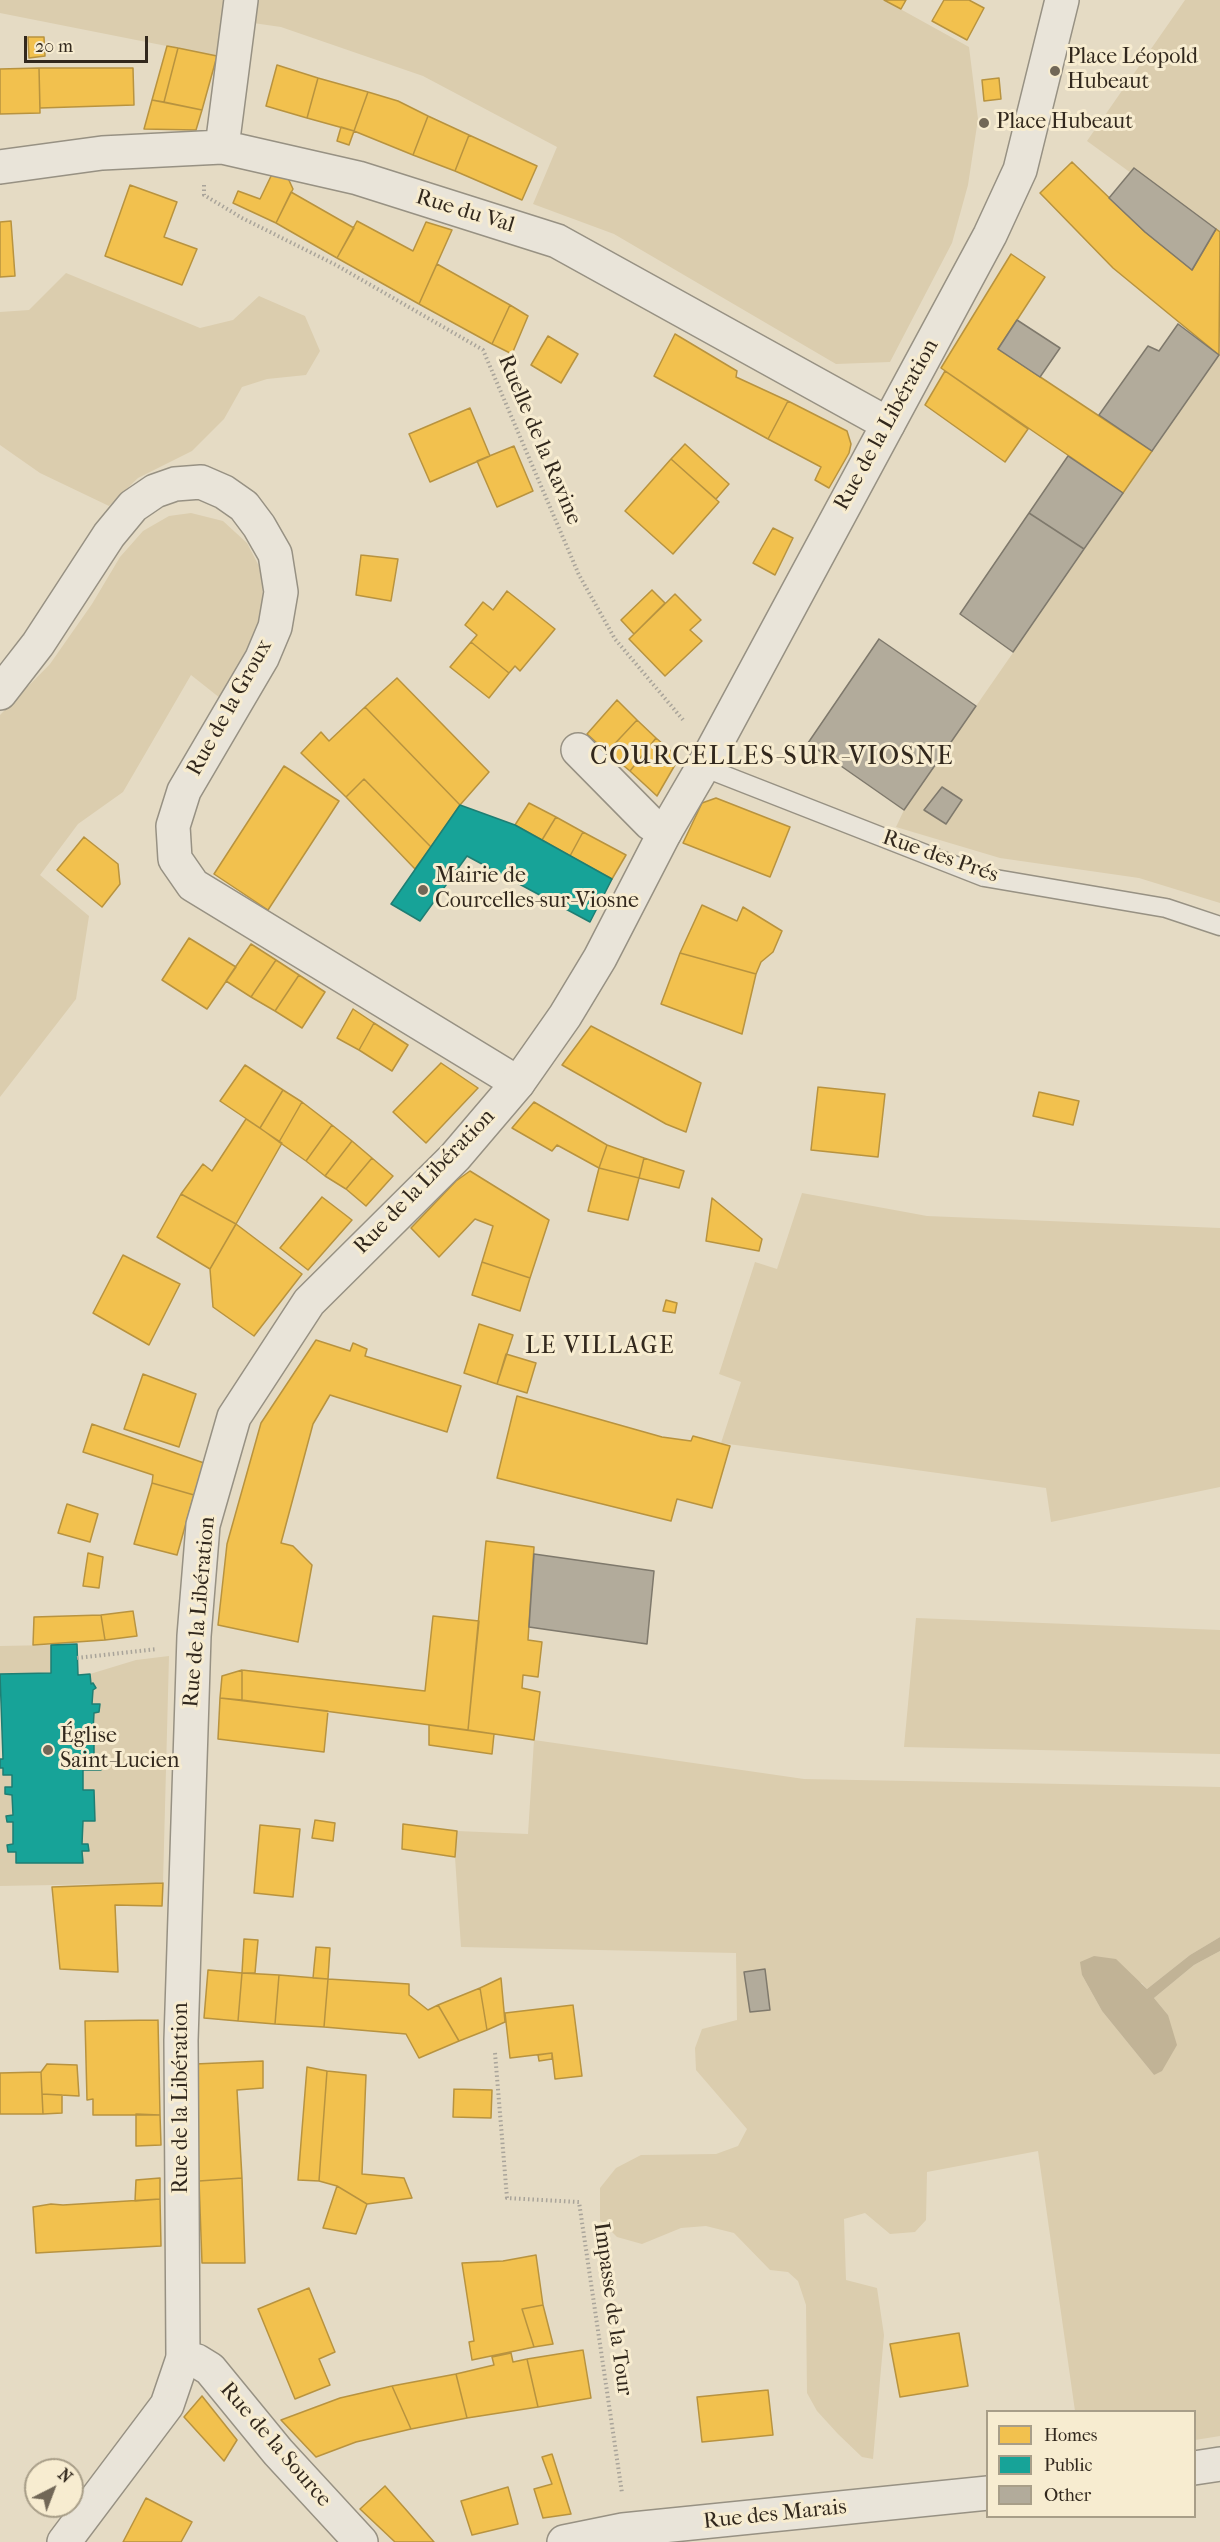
<!DOCTYPE html>
<html>
<head>
<meta charset="utf-8">
<style>
  body { margin:0 }
  #map { position:relative; width:1220px; height:2542px; overflow:hidden; background:#e5dbc4; font-family:"IM FELL French Canon",serif }
  canvas { display:block }
  .legend { position:absolute; left:986px; top:2410px; width:210px; height:108px; box-sizing:border-box; background:#f7ecd0; border:2px solid #a89e88; margin:0; padding:8px 10px; list-style:none; font-size:18px; color:#32281d }
  .legend li { display:flex; align-items:center; gap:12px; height:30px }
  .legend b { width:30px; border:2px solid #a89e88 }
  .north { position:absolute; left:24px; top:2458px; width:60px; height:60px; box-sizing:border-box; background:#f7ecd0; border:2px solid #a89e88; border-radius:50%; rotate:42deg; font-size:16px; font-weight:700; line-height:24px; text-align:center; color:#32281d }
  .north::after { content:''; display:block; margin:auto; width:21px; height:27px; background:#716757; clip-path:polygon(50% 0,100% 100%,50% 72%,0 100%) }
  .scale { position:absolute; left:24px; top:36px; width:124px; height:27px; box-sizing:border-box; border:3px solid #32281d; border-top:0; padding-left:8px; font-size:18px; line-height:21px; white-space:nowrap; color:#32281d; -webkit-text-stroke:4px #f7ecd0; paint-order:stroke }
</style>
</head>
<body>
<div id="map">
<canvas width="1220" height="2542"></canvas>
<ul class="legend">
<li><b style="height:16px;background:#f2c14e"></b>Homes</li>
<li><b style="height:16px;background:#17a398"></b>Public</li>
<li><b style="height:16px;background:#b2ab9b"></b>Other</li>
</ul>
<div class="north">N</div>
<div class="scale">20 m</div>
</div>
<script>
const context = document.querySelector('canvas').getContext('2d');
context.lineJoin = 'round';
function fill(path, color) { context.fillStyle = color; context.fill(path, 'evenodd'); }
const shape = rows => new Path2D(rows.map(r => 'M' + r).join(''));
function strokePath(path, color, width, dash) { context.strokeStyle = color; context.lineWidth = width; context.lineCap = dash ? 'butt' : 'round'; context.setLineDash(dash || []); context.stroke(path); }
function write(font, color, halo, rows, align = 'center') {
  context.font = font + ' "IM FELL French Canon",serif'; context.lineWidth = 6; context.setLineDash([]); context.textBaseline = 'middle'; context.strokeStyle = halo; context.fillStyle = color; for (const [text, x, y, turn = 0] of rows) {
    context.save(); context.translate(x, y); context.rotate((+turn || 0) * Math.PI / 180); context.textAlign = isNaN(turn) ? turn : align; if (halo) context.strokeText(text, 0, 0); context.fillText(text, 0, 0); context.restore();
  }
}
fill(shape([
  [0,0,884,0,969,47,978,119,968,185,952,243,890,362,836,364,614,234,533,204,557,147,423,76,281,27,225,19,217,56,0,13],
  [1185,0,1220,0,1220,232,1134,169,1131,173,1087,141],
  [66,273,200,328,233,320,259,296,305,316,320,351,306,375,267,379,242,387,224,419,192,451,138,478,109,506,40,473,0,445,0,312,29,310],
  [1220,354,1220,903,1139,878,1000,858,896,827,904,810],
  [942,787,962,801,946,824,925,810],
  [191,513,223,521,247,543,262,572,263,603,255,641,220,698,191,675,123,792,78,824,40,875,89,916,76,999,0,1097,0,715,50,664,92,604,120,557,143,531,169,516],
  [802,1193,927,1216,1220,1228,1220,1487,1051,1522,1046,1488,721,1443,741,1382,719,1374,755,1262,777,1269],
  [916,1618,1220,1630,1220,1754,904,1747],
  [51,1645,51,1673,0,1674,0,1646],
  [169,1656,163,1883,0,1886,0,1768,3,1768,4,1775,12,1775,12,1787,5,1788,6,1794,12,1795,13,1815,6,1816,13,1822,13,1844,7,1845,8,1852,16,1852,17,1859,89,1850,88,1844,82,1844,83,1821,95,1820,94,1791,83,1790,83,1770,101,1770,101,1763,94,1762,94,1740,99,1740,100,1732,93,1731,94,1713,99,1712,100,1705,92,1704,93,1690,96,1688,93,1683,91,1684,90,1674,136,1660],
  [534,1740,804,1779,1220,1787,1220,1937,1190,1955,1147,1989,1142,1983,1082,1975,1102,2011,1154,2075,1168,2015,1154,1998,1194,1965,1220,1951,1220,2436,1195,2440,1194,2412,1075,2411,1038,2151,927,2172,926,2220,915,2232,890,2234,865,2213,844,2219,846,2280,877,2288,884,2335,873,2459,862,2457,838,2434,817,2411,807,2393,806,2305,798,2281,788,2272,770,2270,734,2233,706,2226,681,2228,642,2244,617,2237,600,2220,600,2188,616,2168,641,2155,716,2154,738,2146,747,2129,696,2070,695,2048,702,2029,737,2020,736,1953,461,1947,455,1857,457,1831,528,1834]
]), '#dbcdae');
fill(shape([
  [1220,1937,1220,1951,1194,1965,1154,1998,1168,2015,1177,2045,1162,2071,1154,2075,1102,2011,1082,1975,1080,1962,1094,1956,1116,1959,1147,1989,1190,1955]
]), '#c1b396');
const homes = shape([
  [884,0,906,0,901,9,884,0],
  [944,0,969,0,984,8,967,40,932,21,944,0],
  [28,37,44,37,45,56,29,58,28,37],
  [167,46,178,48,164,102,152,100,167,46],
  [178,48,217,56,202,110,164,102,178,48],
  [277,65,318,78,307,118,266,106,277,65],
  [39,68,133,68,134,105,40,108,39,68],
  [39,68,40,113,0,114,0,69,39,68],
  [318,78,368,92,354,131,307,118,318,78],
  [999,78,1001,99,984,101,982,80,999,78],
  [368,92,398,101,428,116,413,155,354,131,368,92],
  [152,100,202,110,196,130,144,129,152,100],
  [428,116,469,135,455,171,413,155,428,116],
  [341,127,354,131,349,145,337,141,341,127],
  [469,135,537,166,522,200,455,171,469,135],
  [1072,162,1145,232,1192,270,1216,229,1220,232,1219,355,1113,268,1040,193,1072,162],
  [273,172,287,176,293,189,276,223,233,203,238,191,260,199,273,172],
  [130,185,177,202,164,237,197,249,182,285,105,256,130,185],
  [291,192,354,228,337,258,276,223,291,192],
  [11,221,15,276,0,277,0,222,11,221],
  [357,221,413,251,426,222,452,230,419,304,337,258,357,221],
  [1011,254,1045,277,998,349,1152,451,1123,493,941,368,1011,254],
  [437,264,510,305,492,344,419,304,437,264],
  [510,305,528,316,512,354,492,344,510,305],
  [675,334,737,371,736,377,788,401,768,439,654,376,675,334],
  [548,336,578,354,561,383,531,365,548,336],
  [945,371,1028,429,1005,462,925,405,945,371],
  [788,401,847,431,851,444,849,453,829,488,815,480,821,467,768,439,788,401],
  [470,408,490,456,430,482,409,434,470,408],
  [685,444,729,484,716,499,671,459,685,444],
  [514,446,533,491,497,507,477,461,514,446],
  [671,459,719,502,673,554,625,511,671,459],
  [773,528,793,538,775,575,753,563,773,528],
  [361,555,398,559,391,601,356,595,361,555],
  [652,590,665,603,634,634,621,620,652,590],
  [507,591,555,629,520,671,515,666,509,673,471,642,477,635,465,625,483,602,493,610,507,591],
  [675,594,701,620,690,630,702,641,665,676,629,639,675,594],
  [471,642,509,673,489,698,450,667,471,642],
  [397,678,489,772,460,805,365,707,397,678],
  [617,700,637,720,607,752,587,734,617,700],
  [365,707,460,805,431,847,364,779,346,797,301,753,321,732,329,741,365,707],
  [637,720,656,738,630,771,607,752,637,720],
  [656,738,679,758,657,796,630,771,656,738],
  [284,766,339,801,268,910,214,874,284,766],
  [364,779,431,847,415,869,346,797,364,779],
  [716,798,790,827,770,877,683,843,702,803,716,798],
  [529,803,556,817,542,840,515,825,529,803],
  [556,817,583,832,570,856,542,840,556,817],
  [583,832,626,855,612,879,570,856,583,832],
  [84,837,118,864,120,884,102,907,57,870,84,837],
  [702,905,737,921,743,907,782,931,773,952,761,962,756,974,680,953,702,905],
  [189,938,236,967,207,1009,162,980,189,938],
  [251,944,276,960,251,997,226,981,251,944],
  [680,953,756,974,742,1034,661,1004,680,953],
  [276,960,299,975,275,1011,251,997,276,960],
  [299,975,325,992,302,1028,275,1011,299,975],
  [353,1009,374,1023,359,1050,337,1038,353,1009],
  [374,1023,408,1045,392,1071,359,1050,374,1023],
  [591,1026,701,1083,686,1132,666,1124,562,1065,591,1026],
  [441,1063,478,1088,426,1143,393,1112,441,1063],
  [245,1065,283,1090,260,1128,220,1101,245,1065],
  [818,1087,885,1094,878,1157,811,1150,818,1087],
  [283,1090,302,1102,279,1142,260,1128,283,1090],
  [1039,1092,1079,1101,1073,1125,1033,1116,1039,1092],
  [302,1102,332,1125,306,1161,279,1142,302,1102],
  [534,1102,607,1145,599,1168,557,1145,552,1151,512,1128,534,1102],
  [246,1119,282,1143,236,1224,181,1194,203,1164,212,1171,246,1119],
  [332,1125,352,1141,325,1176,306,1161,332,1125],
  [352,1141,372,1158,346,1189,325,1176,352,1141],
  [607,1145,644,1158,639,1178,599,1168,607,1145],
  [372,1158,393,1176,366,1206,346,1189,372,1158],
  [644,1158,684,1171,679,1188,639,1178,644,1158],
  [599,1168,639,1178,628,1220,588,1211,599,1168],
  [470,1171,549,1220,530,1278,482,1262,493,1226,475,1219,439,1257,411,1228,456,1181,470,1171],
  [181,1194,236,1224,210,1269,157,1237,181,1194],
  [322,1197,352,1220,308,1270,280,1248,322,1197],
  [712,1198,762,1239,759,1251,706,1241,712,1198],
  [236,1224,302,1274,254,1336,213,1307,210,1269,236,1224],
  [123,1255,180,1284,149,1345,93,1313,123,1255],
  [482,1262,530,1278,520,1311,472,1295,482,1262],
  [666,1300,677,1303,675,1313,663,1311,666,1300],
  [479,1324,513,1335,497,1384,464,1373,479,1324],
  [316,1340,350,1351,353,1343,367,1349,365,1356,461,1386,447,1432,330,1395,313,1424,281,1543,293,1546,312,1565,298,1642,218,1625,227,1544,261,1423,316,1340],
  [506,1354,536,1363,527,1393,497,1384,506,1354],
  [143,1374,196,1394,179,1447,124,1429,143,1374],
  [517,1396,662,1437,691,1441,693,1436,730,1446,712,1508,677,1499,671,1521,497,1478,517,1396],
  [92,1424,204,1463,194,1495,152,1483,153,1475,83,1452,92,1424],
  [152,1483,194,1495,177,1555,134,1544,152,1483],
  [67,1504,98,1514,90,1542,58,1533,67,1504],
  [486,1541,534,1547,528,1640,542,1642,538,1677,523,1675,522,1688,540,1692,534,1740,468,1730,486,1541],
  [88,1553,103,1557,99,1588,83,1586,88,1553],
  [133,1611,137,1636,105,1640,101,1615,133,1611],
  [101,1615,105,1640,33,1645,34,1617,101,1615],
  [433,1616,479,1621,468,1730,242,1700,242,1670,425,1691,433,1616],
  [242,1670,242,1700,220,1698,222,1676,242,1670],
  [220,1698,328,1711,324,1752,218,1739,220,1698],
  [429,1725,494,1734,492,1754,429,1745,429,1725],
  [315,1820,335,1823,333,1841,312,1838,315,1820],
  [403,1824,457,1831,455,1857,402,1849,403,1824],
  [260,1825,300,1829,293,1897,254,1893,260,1825],
  [163,1883,162,1906,115,1905,118,1972,60,1969,52,1887,163,1883],
  [244,1939,258,1940,255,1973,242,1973,244,1939],
  [316,1947,330,1948,328,1979,313,1978,316,1947],
  [208,1970,242,1973,238,2021,204,2018,208,1970],
  [242,1973,279,1975,275,2024,238,2021,242,1973],
  [279,1975,328,1979,324,2027,275,2024,279,1975],
  [501,1978,505,2022,487,2030,480,1988,501,1978],
  [328,1979,409,1984,409,1995,428,2010,438,2005,459,2041,419,2058,406,2034,324,2027,328,1979],
  [480,1988,487,2030,459,2041,438,2005,480,1988],
  [573,2005,582,2076,555,2079,552,2053,510,2058,505,2013,573,2005],
  [158,2020,160,2115,93,2115,93,2099,87,2100,85,2021,158,2020],
  [552,2053,552,2059,539,2061,538,2055,552,2053],
  [263,2061,263,2088,237,2090,242,2178,199,2181,195,2064,263,2061],
  [47,2064,77,2065,79,2096,42,2094,41,2072,47,2064],
  [307,2067,327,2071,319,2181,298,2180,307,2067],
  [327,2071,366,2075,362,2174,404,2178,412,2198,367,2204,337,2186,319,2181,327,2071],
  [41,2072,43,2114,0,2114,0,2073,41,2072],
  [454,2089,492,2090,491,2118,453,2117,454,2089],
  [42,2094,62,2095,62,2113,43,2114,42,2094],
  [136,2114,160,2115,161,2145,136,2146,136,2114],
  [160,2178,160,2199,135,2201,136,2180,160,2178],
  [242,2178,245,2263,202,2263,199,2181,242,2178],
  [337,2186,367,2204,356,2234,323,2228,337,2186],
  [160,2199,161,2246,36,2253,33,2207,51,2204,63,2205,160,2199],
  [536,2255,543,2305,522,2309,534,2347,472,2360,469,2342,474,2341,462,2263,503,2261,536,2255],
  [309,2288,335,2352,319,2359,330,2385,295,2399,258,2309,309,2288],
  [543,2305,553,2344,534,2347,522,2309,543,2305],
  [959,2333,968,2386,900,2397,890,2344,959,2333],
  [583,2350,591,2398,538,2407,527,2359,583,2350],
  [511,2353,513,2362,527,2359,538,2407,467,2418,456,2374,494,2365,492,2357,511,2353],
  [456,2374,467,2418,411,2429,392,2386,456,2374],
  [392,2386,411,2429,356,2442,316,2457,281,2420,340,2398,392,2386],
  [768,2390,773,2435,702,2442,697,2397,768,2390],
  [202,2396,237,2440,224,2461,184,2417,202,2396],
  [552,2454,571,2514,543,2518,534,2489,552,2484,542,2457,552,2454],
  [385,2486,408,2512,434,2542,395,2542,360,2509,385,2486],
  [508,2487,518,2524,472,2535,461,2501,508,2487],
  [146,2498,192,2522,181,2542,123,2542,146,2498]
]);
fill(homes, '#f2c14e');
strokePath(homes, '#b8933f', 1.5);
const public = shape([
  [460,805,515,825,612,879,590,922,467,856,420,921,391,904,460,805],
  [77,1644,78,1675,90,1674,91,1684,93,1683,96,1688,93,1690,92,1704,100,1704,99,1712,94,1713,93,1731,100,1732,99,1741,94,1740,94,1762,101,1763,101,1770,83,1770,83,1790,94,1790,95,1821,83,1821,82,1844,88,1844,89,1851,82,1851,83,1863,16,1863,16,1852,8,1852,7,1845,13,1844,13,1822,7,1822,6,1816,13,1815,12,1795,5,1794,5,1787,12,1787,12,1775,3,1775,3,1768,0,1768,0,1759,3,1759,0,1674,51,1673,51,1645,77,1644]
]);
fill(public, '#17a398');
strokePath(public, '#1f7e73', 1.5);
const building = shape([
  [1134,168,1216,229,1192,270,1145,232,1109,198,1134,168],
  [1017,320,1060,348,1040,377,998,349,1017,320],
  [1178,324,1219,355,1152,451,1099,415,1148,346,1159,351,1178,324],
  [1068,456,1123,493,1084,549,1029,513,1068,456],
  [1029,513,1084,549,1013,652,960,614,1029,513],
  [879,639,976,706,904,810,808,743,879,639],
  [942,787,962,800,946,824,924,810,942,787],
  [534,1554,654,1571,647,1644,529,1627,534,1554],
  [765,1969,770,2010,750,2012,744,1972,765,1969]
]);
fill(building, '#b2ab9b');
strokePath(building, '#7f796c', 1.5);
const service = shape([
  [703,767,984,877,1166,908,1220,926]
]);
const minor = shape([
  [222,147,241,0],
  [0,167,102,153,222,147,358,178,557,241,888,424],
  [0,693,38,644,109,535,133,506,155,491,175,484,201,482,224,492,244,506,259,526,275,554,281,592,275,627,262,658,184,791,173,826,175,859,193,885,518,1083],
  [578,750,650,823,665,832],
  [183,2358,197,2361,210,2369,278,2452,361,2542],
  [1194,2468,1220,2464],
  [564,2542,623,2530,988,2493]
]);
const tertiary = shape([
  [64,2542,167,2405,183,2358,181,2040,194,1636,203,1525,234,1417,309,1302,455,1157,518,1083,565,1016,600,958,665,832,711,753,990,235,1020,170,1062,0]
]);
strokePath(service, '#979183', 21);
strokePath(minor, '#979183', 36);
strokePath(tertiary, '#979183', 36);
strokePath(shape([
  [204,185,204,195,242,218,336,265,483,350,579,575,615,639,684,721],
  [77,1658,157,1649],
  [495,2053,507,2198,579,2202,622,2493]
]), '#a9a49a', 4, [1.5, 3]);
strokePath(service, '#e9e4d9', 18);
strokePath(minor, '#e9e4d9', 33);
strokePath(tertiary, '#e9e4d9', 33);
for (const [x, y, r, color] of [
  [1055,71,6,"#716757"],
  [984,123,6,"#716757"],
  [423,890,6,"#716757"],
  [48,1750,6,"#716757"]
]) { const dot = new Path2D(); dot.arc(x, y, r, 0, 2 * Math.PI); context.fillStyle = color; context.fill(dot); strokePath(dot, '#f7ecd0', 2); }
write('22px', '#32281d', '#f7ecd0', [
  ["Place Léopold",1067,58],
  ["Hubeaut",1067,83],
  ["Place Hubeaut",996,123],
  ["Mairie de",435,877],
  ["Courcelles-sur-Viosne",435,902],
  ["Église",60,1737],
  ["Saint-Lucien",60,1762]
], 'left');
write('22px', '#32281d', '#f7ecd0', [
  ["Rue du Val",465,212,17],
  ["Rue de la Libération",887,425,-61],
  ["Ruelle de la Ravine",539,440,67],
  ["Rue de la Groux",230,708,-61],
  ["Rue des Prés",940,857,19],
  ["Rue de la Libération",425,1182,-46],
  ["Rue de la Libération",200,1612,-85],
  ["Rue de la Libération",182,2098,-90],
  ["Impasse de la Tour",612,2309,82],
  ["Rue de la Source",275,2445,49],
  ["Rue des Marais",775,2515,-6]
]);
context.letterSpacing = '1.5px';
write('24px', '#32281d', '#f7ecd0', [
  ["LE VILLAGE",600,1347]
]);
context.letterSpacing = '0px';
context.letterSpacing = '1.5px';
write('26px', '#32281d', '#f7ecd0', [
  ["COURCELLES-SUR-VIOSNE",772,758]
]);
context.letterSpacing = '0px';
</script>
</body>
</html>
